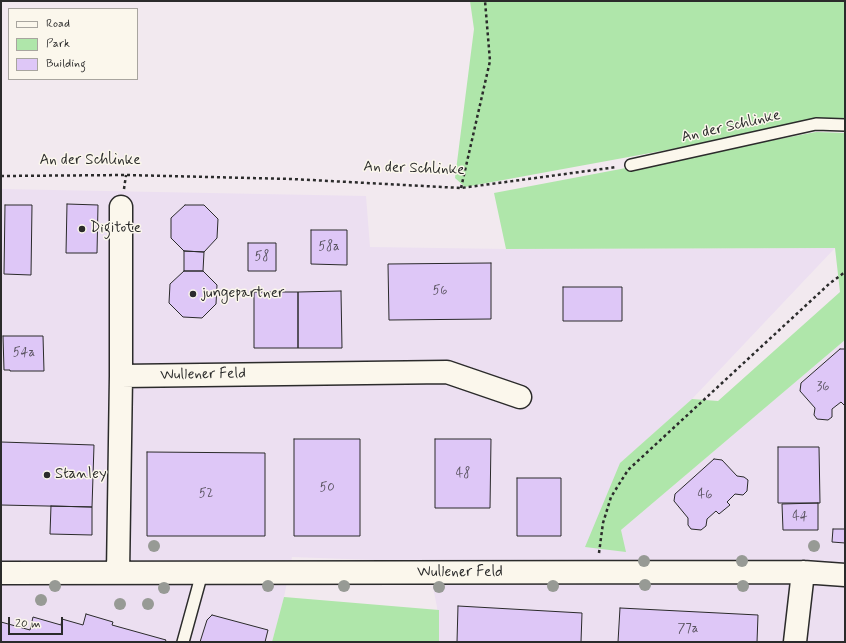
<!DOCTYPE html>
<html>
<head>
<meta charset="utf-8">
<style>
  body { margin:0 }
  #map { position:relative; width:846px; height:643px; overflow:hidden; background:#f2e9ef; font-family:Mynerve,sans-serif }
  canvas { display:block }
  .frame { position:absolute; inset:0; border:2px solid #2b2b2b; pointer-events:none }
  .legend { position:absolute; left:8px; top:8px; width:130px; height:72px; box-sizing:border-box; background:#fbf7ec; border:1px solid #a8a59f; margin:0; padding:5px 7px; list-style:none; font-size:12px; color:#2b2b2b }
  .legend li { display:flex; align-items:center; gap:8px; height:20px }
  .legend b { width:20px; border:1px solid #a8a59f }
  .scale { position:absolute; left:8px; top:617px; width:55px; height:18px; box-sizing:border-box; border:2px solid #2b2b2b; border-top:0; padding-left:5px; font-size:12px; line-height:14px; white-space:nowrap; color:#2b2b2b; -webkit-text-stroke:3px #fbf7ec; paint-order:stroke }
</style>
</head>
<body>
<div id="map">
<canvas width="846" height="643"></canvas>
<div class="frame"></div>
<ul class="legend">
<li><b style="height:5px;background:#fbf7ec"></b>Road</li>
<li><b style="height:11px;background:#afe6aa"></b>Park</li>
<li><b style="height:11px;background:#dec7f7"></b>Building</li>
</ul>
<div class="scale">20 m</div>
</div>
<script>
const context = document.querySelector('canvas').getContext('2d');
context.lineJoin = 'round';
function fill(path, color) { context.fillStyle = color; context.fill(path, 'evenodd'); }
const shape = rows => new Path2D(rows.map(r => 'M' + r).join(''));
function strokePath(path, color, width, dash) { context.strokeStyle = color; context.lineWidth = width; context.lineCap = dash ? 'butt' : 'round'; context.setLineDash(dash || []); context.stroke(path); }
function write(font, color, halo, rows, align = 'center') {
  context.font = font + ' Mynerve,sans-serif'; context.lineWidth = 3; context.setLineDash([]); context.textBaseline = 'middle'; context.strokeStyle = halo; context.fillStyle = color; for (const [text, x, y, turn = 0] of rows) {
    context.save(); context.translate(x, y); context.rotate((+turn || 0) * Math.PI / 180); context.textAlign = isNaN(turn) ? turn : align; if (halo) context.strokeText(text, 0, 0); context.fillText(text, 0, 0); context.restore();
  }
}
fill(shape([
  [1,189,366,196,370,247,506,249,835,248,692,399,620,463,621,530,845,340,845,642,438,642,437,607,428,562,292,557,284,597,272,642,1,642]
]), '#ecdff1');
fill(shape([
  [470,1,845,1,845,123,814,123,465,187,455,178,474,29],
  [816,132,845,133,845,340,621,530,626,552,585,547,620,463,692,399,718,401,840,292,835,248,506,249,494,193],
  [284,597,439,610,439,642,272,642]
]), '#afe6aa');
const building = shape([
  [67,204,98,205,97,253,66,253,67,204],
  [5,205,32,205,31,275,4,274,5,205],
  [185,205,204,205,218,219,217,238,204,252,184,251,171,238,171,218,185,205],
  [311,230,347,230,347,265,311,264,311,230],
  [248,243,276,243,276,271,248,271,248,243],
  [184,251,204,252,203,271,184,271,184,251],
  [491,263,491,319,389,320,388,264,491,263],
  [184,271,203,271,217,285,216,304,202,318,183,317,169,303,170,284,184,271],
  [563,287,622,287,622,321,563,321,563,287],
  [341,291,342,348,298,348,298,292,341,291],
  [254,292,298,292,298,348,254,348,254,292],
  [3,336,43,336,44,371,10,371,10,370,4,370,3,336],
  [840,349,845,349,845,406,841,402,832,409,832,417,828,420,817,419,814,415,815,408,800,391,801,383,840,349],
  [294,439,360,439,360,536,294,536,294,439],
  [435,439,491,439,490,508,435,508,435,439],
  [1,442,94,445,92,507,1,505,1,442],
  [778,447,819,447,820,503,778,503,778,447],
  [147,452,265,453,265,536,147,536,147,452],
  [714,459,722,460,737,476,744,477,748,480,747,491,743,495,735,494,727,502,730,505,719,514,716,511,707,519,706,526,701,530,691,529,688,525,688,518,674,501,675,494,714,459],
  [517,478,561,478,561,536,517,536,517,478],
  [818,503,818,530,783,530,782,504,818,503],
  [51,506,92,507,92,535,50,534,51,506],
  [833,529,845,529,845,543,832,542,833,529],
  [458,606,582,613,581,642,457,642,458,606],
  [620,608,758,615,757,642,618,642,620,608],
  [86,614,113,622,112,625,166,640,165,642,1,642,1,622,30,630,33,617,61,625,62,619,83,625,86,614],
  [212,615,268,630,265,642,200,642,207,620,212,615]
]);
fill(building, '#dec7f7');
strokePath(building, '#2b2b2b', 1);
const lane = shape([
  [631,165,816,124,845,125],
  [183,642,202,573]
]);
const street = shape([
  [121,376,447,372,520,397],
  [1,573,803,572,845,575],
  [118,573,121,376,121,207],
  [795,642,803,572]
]);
strokePath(lane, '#2b2b2b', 14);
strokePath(street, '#2b2b2b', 25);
strokePath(shape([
  [1,176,126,175,292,179,461,188,617,167],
  [461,188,490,61,485,1],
  [124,189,126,175],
  [599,553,603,523,611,497,628,470,829,284,845,272]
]), '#2b2b2b', 2.5, [3, 3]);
strokePath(lane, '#fbf7ec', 11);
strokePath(street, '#fbf7ec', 22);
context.fillStyle = '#979a95';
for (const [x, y] of [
  [154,546],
  [814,546],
  [644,561],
  [742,561],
  [645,585],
  [55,586],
  [268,586],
  [344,586],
  [553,586],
  [743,586],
  [439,587],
  [164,588],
  [41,600],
  [120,604],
  [148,604]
]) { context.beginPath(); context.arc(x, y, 6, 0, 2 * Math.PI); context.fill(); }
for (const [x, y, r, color] of [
  [82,229,4,"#2b2b2b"],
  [193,294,4,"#2b2b2b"],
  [47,475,4,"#2b2b2b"]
]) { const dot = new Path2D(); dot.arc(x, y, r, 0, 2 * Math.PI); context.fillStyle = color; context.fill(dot); strokePath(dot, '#fbf7ec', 1.5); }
write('13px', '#58525e', null, [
  ["58a",329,247],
  ["58",262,257],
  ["56",440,291],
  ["54a",24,353],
  ["36",823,387],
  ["48",463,474],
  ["50",327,488],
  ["52",206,494],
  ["46",705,495],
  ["44",800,517],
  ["77a",688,629]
]);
write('15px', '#2b2b2b', '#fbf7ec', [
  ["An der Schlinke",731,127,-13],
  ["An der Schlinke",90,161],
  ["An der Schlinke",414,169,2],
  ["Wullener Feld",203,375,-1],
  ["Wullener Feld",460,573]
]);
write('15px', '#2b2b2b', '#fbf7ec', [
  ["Digitote",90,229],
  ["jungepartner",201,294],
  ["Stanley",55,475]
], 'left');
</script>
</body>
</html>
